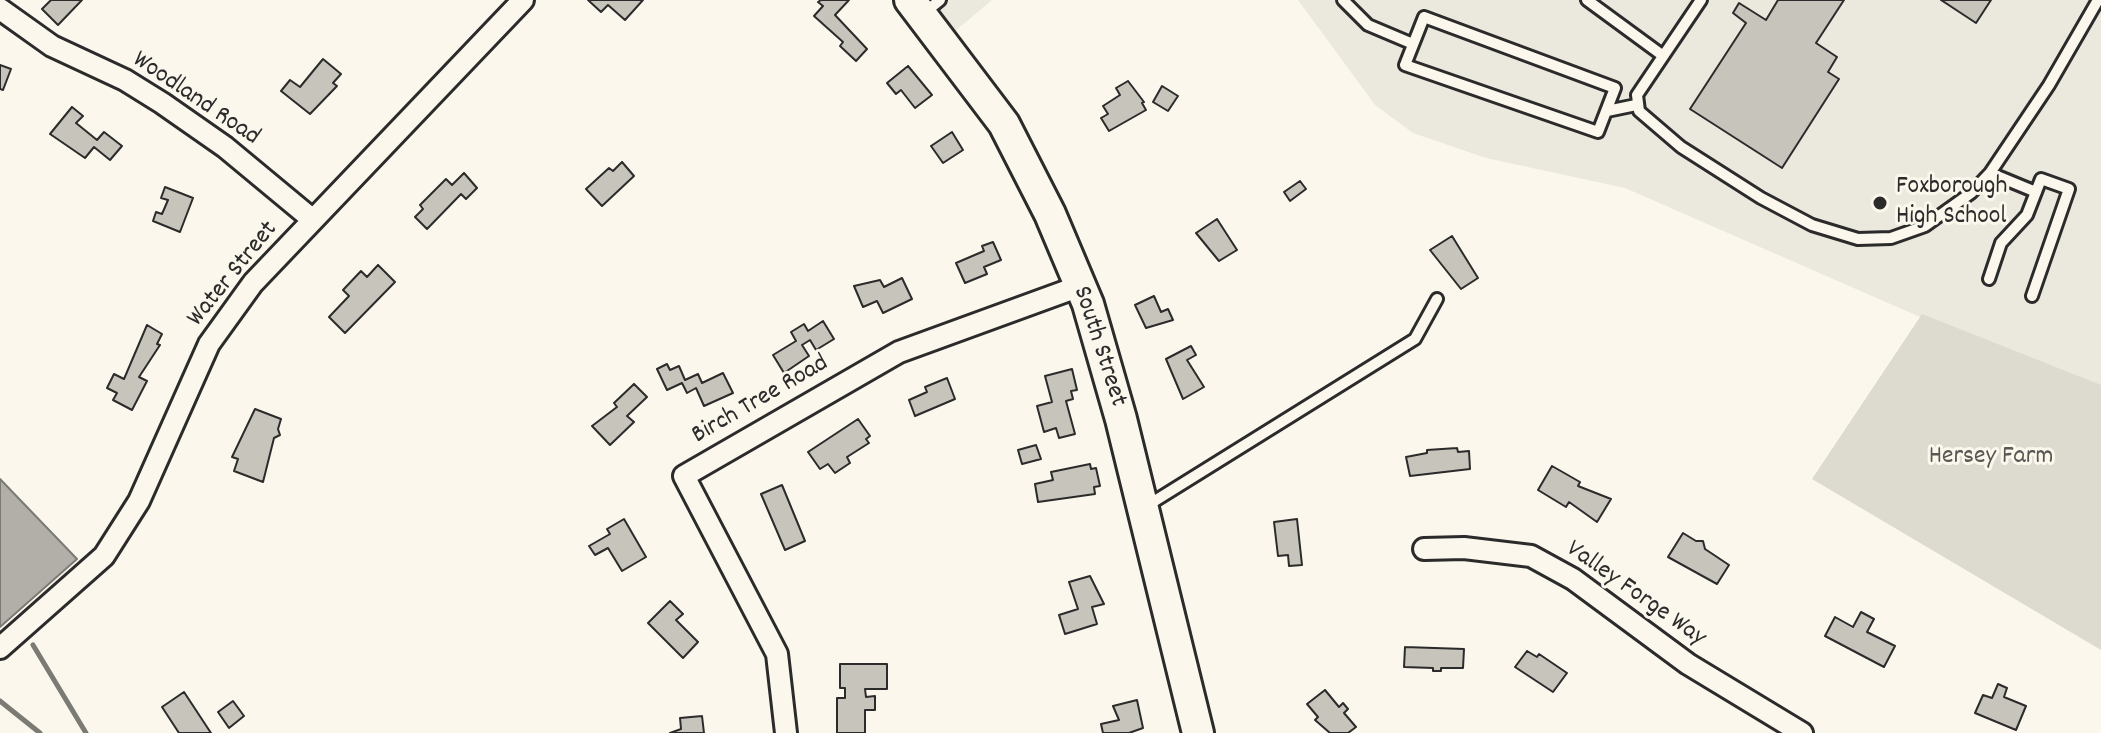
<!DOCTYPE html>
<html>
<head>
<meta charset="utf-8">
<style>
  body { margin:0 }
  canvas { display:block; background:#fbf7ec }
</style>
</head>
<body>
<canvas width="2101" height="733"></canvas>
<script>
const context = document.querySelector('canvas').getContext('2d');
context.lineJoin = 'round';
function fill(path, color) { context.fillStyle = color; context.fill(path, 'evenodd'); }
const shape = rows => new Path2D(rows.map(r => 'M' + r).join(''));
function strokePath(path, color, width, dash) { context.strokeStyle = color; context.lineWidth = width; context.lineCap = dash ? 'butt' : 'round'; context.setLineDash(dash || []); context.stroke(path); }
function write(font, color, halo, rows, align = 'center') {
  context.font = font + ' Dekko,sans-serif'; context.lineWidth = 6; context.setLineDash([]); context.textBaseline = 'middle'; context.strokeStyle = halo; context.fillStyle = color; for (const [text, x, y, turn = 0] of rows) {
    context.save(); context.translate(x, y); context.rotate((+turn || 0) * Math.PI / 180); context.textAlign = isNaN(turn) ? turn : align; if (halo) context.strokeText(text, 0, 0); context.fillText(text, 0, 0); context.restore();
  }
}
fill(shape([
  [926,0,992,0,954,32],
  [1298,0,2101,0,2101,392,2039,369,1625,188,1486,158,1413,133,1375,105]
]), '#ebe8de');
fill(shape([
  [1922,314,2101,385,2101,650,1812,479]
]), '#dddad0');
const water = shape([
  [0,479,77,559,0,627,0,479]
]);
fill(water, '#b1afa7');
strokePath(water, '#7b7a75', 2);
strokePath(shape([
  [33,645,86,733],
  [0,701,40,733]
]), '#7b7a75', 5);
const building = shape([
  [51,0,82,0,58,25,42,9,51,0],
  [588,0,643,0,625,20,608,5,601,12,588,0],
  [821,0,849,0,835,15,867,49,856,61,840,46,843,42,814,16,823,6,818,2,821,0],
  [1778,0,1844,0,1816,43,1837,57,1828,72,1839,79,1782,168,1690,109,1746,23,1733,13,1739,3,1766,20,1778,0],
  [1941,0,1991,0,1976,23,1941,0],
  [323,59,341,74,333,83,337,86,310,114,281,91,290,80,300,87,323,59],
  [0,65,11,69,3,90,0,89,0,65],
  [908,66,932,95,915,108,901,90,896,94,887,83,908,66],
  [1128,81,1144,102,1142,103,1146,110,1109,131,1101,118,1108,114,1103,106,1120,95,1116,88,1128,81],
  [1162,86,1178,96,1168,111,1153,102,1162,86],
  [72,107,83,116,76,123,97,140,104,132,122,146,110,160,94,147,85,158,50,134,72,107],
  [952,132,963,150,943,163,931,146,952,132],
  [622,162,634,176,602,206,586,189,609,168,613,171,622,162],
  [464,173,477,188,466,199,461,194,427,229,415,217,423,209,420,205,446,179,452,185,464,173],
  [1300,181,1306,189,1290,201,1284,192,1300,181],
  [165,187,193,198,180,232,153,221,156,212,162,214,168,200,161,198,165,187],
  [1217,219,1237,250,1219,261,1196,233,1217,219],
  [1452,236,1478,278,1461,289,1430,250,1452,236],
  [993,242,1001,260,984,267,987,274,965,283,956,263,984,251,982,246,993,242],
  [378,265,395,282,345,333,329,317,349,296,343,290,361,271,367,277,378,265],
  [902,278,912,299,883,313,877,301,863,307,854,286,880,280,884,287,902,278],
  [1154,296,1161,312,1168,309,1173,320,1146,328,1135,305,1154,296],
  [823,321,834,339,816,350,810,340,802,345,809,356,784,373,773,355,796,341,791,332,804,324,808,331,823,321],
  [147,325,162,334,157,344,160,345,139,377,147,381,132,410,113,400,117,393,107,388,114,374,124,379,147,325],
  [1191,346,1196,355,1187,360,1204,387,1183,399,1166,359,1191,346],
  [667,364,670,370,679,366,685,380,698,374,702,383,723,373,733,393,704,406,696,388,687,393,682,383,667,390,657,369,667,364],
  [1072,369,1077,390,1071,391,1073,399,1066,401,1075,434,1059,438,1056,428,1044,432,1037,406,1052,402,1045,376,1072,369],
  [947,378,955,399,915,416,909,400,927,392,925,387,947,378],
  [634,384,647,397,627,416,634,422,610,445,592,426,617,407,614,403,634,384],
  [255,409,281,419,278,429,280,435,274,438,263,482,234,471,238,459,232,457,255,409],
  [858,419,870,436,866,439,869,443,847,457,850,463,835,473,828,464,820,469,808,452,858,419],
  [1036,445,1041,459,1022,464,1018,450,1036,445],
  [1457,448,1458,452,1469,451,1470,469,1410,476,1406,457,1427,453,1427,450,1457,448],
  [1090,464,1091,469,1096,468,1100,486,1094,487,1095,494,1038,502,1035,484,1053,480,1051,472,1090,464],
  [1552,466,1580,482,1578,486,1611,499,1597,522,1569,502,1566,507,1538,490,1552,466],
  [782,485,805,541,785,550,761,494,782,485],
  [624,519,646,557,622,571,608,548,595,555,589,546,610,534,607,529,624,519],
  [1297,519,1302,565,1289,566,1288,555,1278,556,1274,522,1297,519],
  [1683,533,1696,541,1703,541,1705,549,1729,565,1717,584,1668,557,1683,533],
  [1090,576,1104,604,1092,607,1097,624,1065,634,1059,615,1078,609,1069,582,1090,576],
  [670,601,683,614,676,620,698,642,683,658,648,623,670,601],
  [1861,612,1874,619,1867,632,1895,646,1884,667,1825,636,1835,617,1853,627,1861,612],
  [1405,647,1464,649,1463,668,1441,668,1441,671,1433,671,1433,668,1404,667,1405,647],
  [1527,651,1537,657,1539,654,1567,673,1553,692,1515,667,1527,651],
  [840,664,887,664,887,689,865,689,866,697,875,696,875,710,865,710,865,733,837,733,837,698,845,698,845,688,840,688,840,664],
  [1998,684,2007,688,2004,697,2026,706,2016,730,1975,713,1983,695,1992,698,1998,684],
  [1325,690,1339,707,1343,703,1348,709,1344,713,1356,727,1348,733,1330,733,1315,720,1318,717,1307,704,1325,690],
  [184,692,211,733,179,733,162,707,184,692],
  [1137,700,1143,728,1129,733,1103,733,1101,724,1119,720,1113,706,1137,700],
  [233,701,244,716,229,728,218,712,233,701],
  [702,716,704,733,670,733,681,729,680,718,702,716]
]);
fill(building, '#c7c4bc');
strokePath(building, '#2b2b2b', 2);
const lane = shape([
  [1343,0,1368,25,1413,44],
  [1587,0,1662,55],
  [1701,0,1637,95,1639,111,1681,147,1761,198,1812,225,1858,239,1891,238,1925,226,1971,193,1990,173,2049,85,2098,0],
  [924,13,940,0],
  [1424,17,1615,88,1598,132,1405,65,1424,17],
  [1607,111,1636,105],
  [1990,173,2036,192],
  [1989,279,2001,243,2027,215,2041,179,2069,189,2032,296],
  [1145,507,1415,339,1437,299]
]);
const street = shape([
  [0,9,52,46,125,80,162,103,225,147,313,220],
  [1424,549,1464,548,1531,556,1573,579,1688,664,1802,733],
  [0,648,104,556,139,501,209,344,253,283,523,0],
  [786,733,777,654,684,476,899,352,1080,286]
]);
const secondary = shape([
  [910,0,1004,124,1050,214,1088,304,1121,419,1198,733]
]);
strokePath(lane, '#2b2b2b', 16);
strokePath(street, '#2b2b2b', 26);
strokePath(secondary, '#2b2b2b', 36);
strokePath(lane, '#fbf7ec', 10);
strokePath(street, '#fbf7ec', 20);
strokePath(secondary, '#fbf7ec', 30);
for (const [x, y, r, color] of [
  [1880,203,8,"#2b2b2b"]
]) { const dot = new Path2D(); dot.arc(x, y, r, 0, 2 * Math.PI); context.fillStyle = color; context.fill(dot); strokePath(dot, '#fbf7ec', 3); }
write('26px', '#2b2b2b', '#fbf7ec', [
  ["Woodland Road",195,100,34],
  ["Water Street",234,275,-51],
  ["South Street",1098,347,72],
  ["Birch Tree Road",761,401,-30],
  ["Valley Forge Way",1635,595,35]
]);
write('26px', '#2b2b2b', '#fbf7ec', [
  ["Foxborough",1896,188],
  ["High School",1896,218]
], 'left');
write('26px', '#585754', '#fbf7ec', [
  ["Hersey Farm",1991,458]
]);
</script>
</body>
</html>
